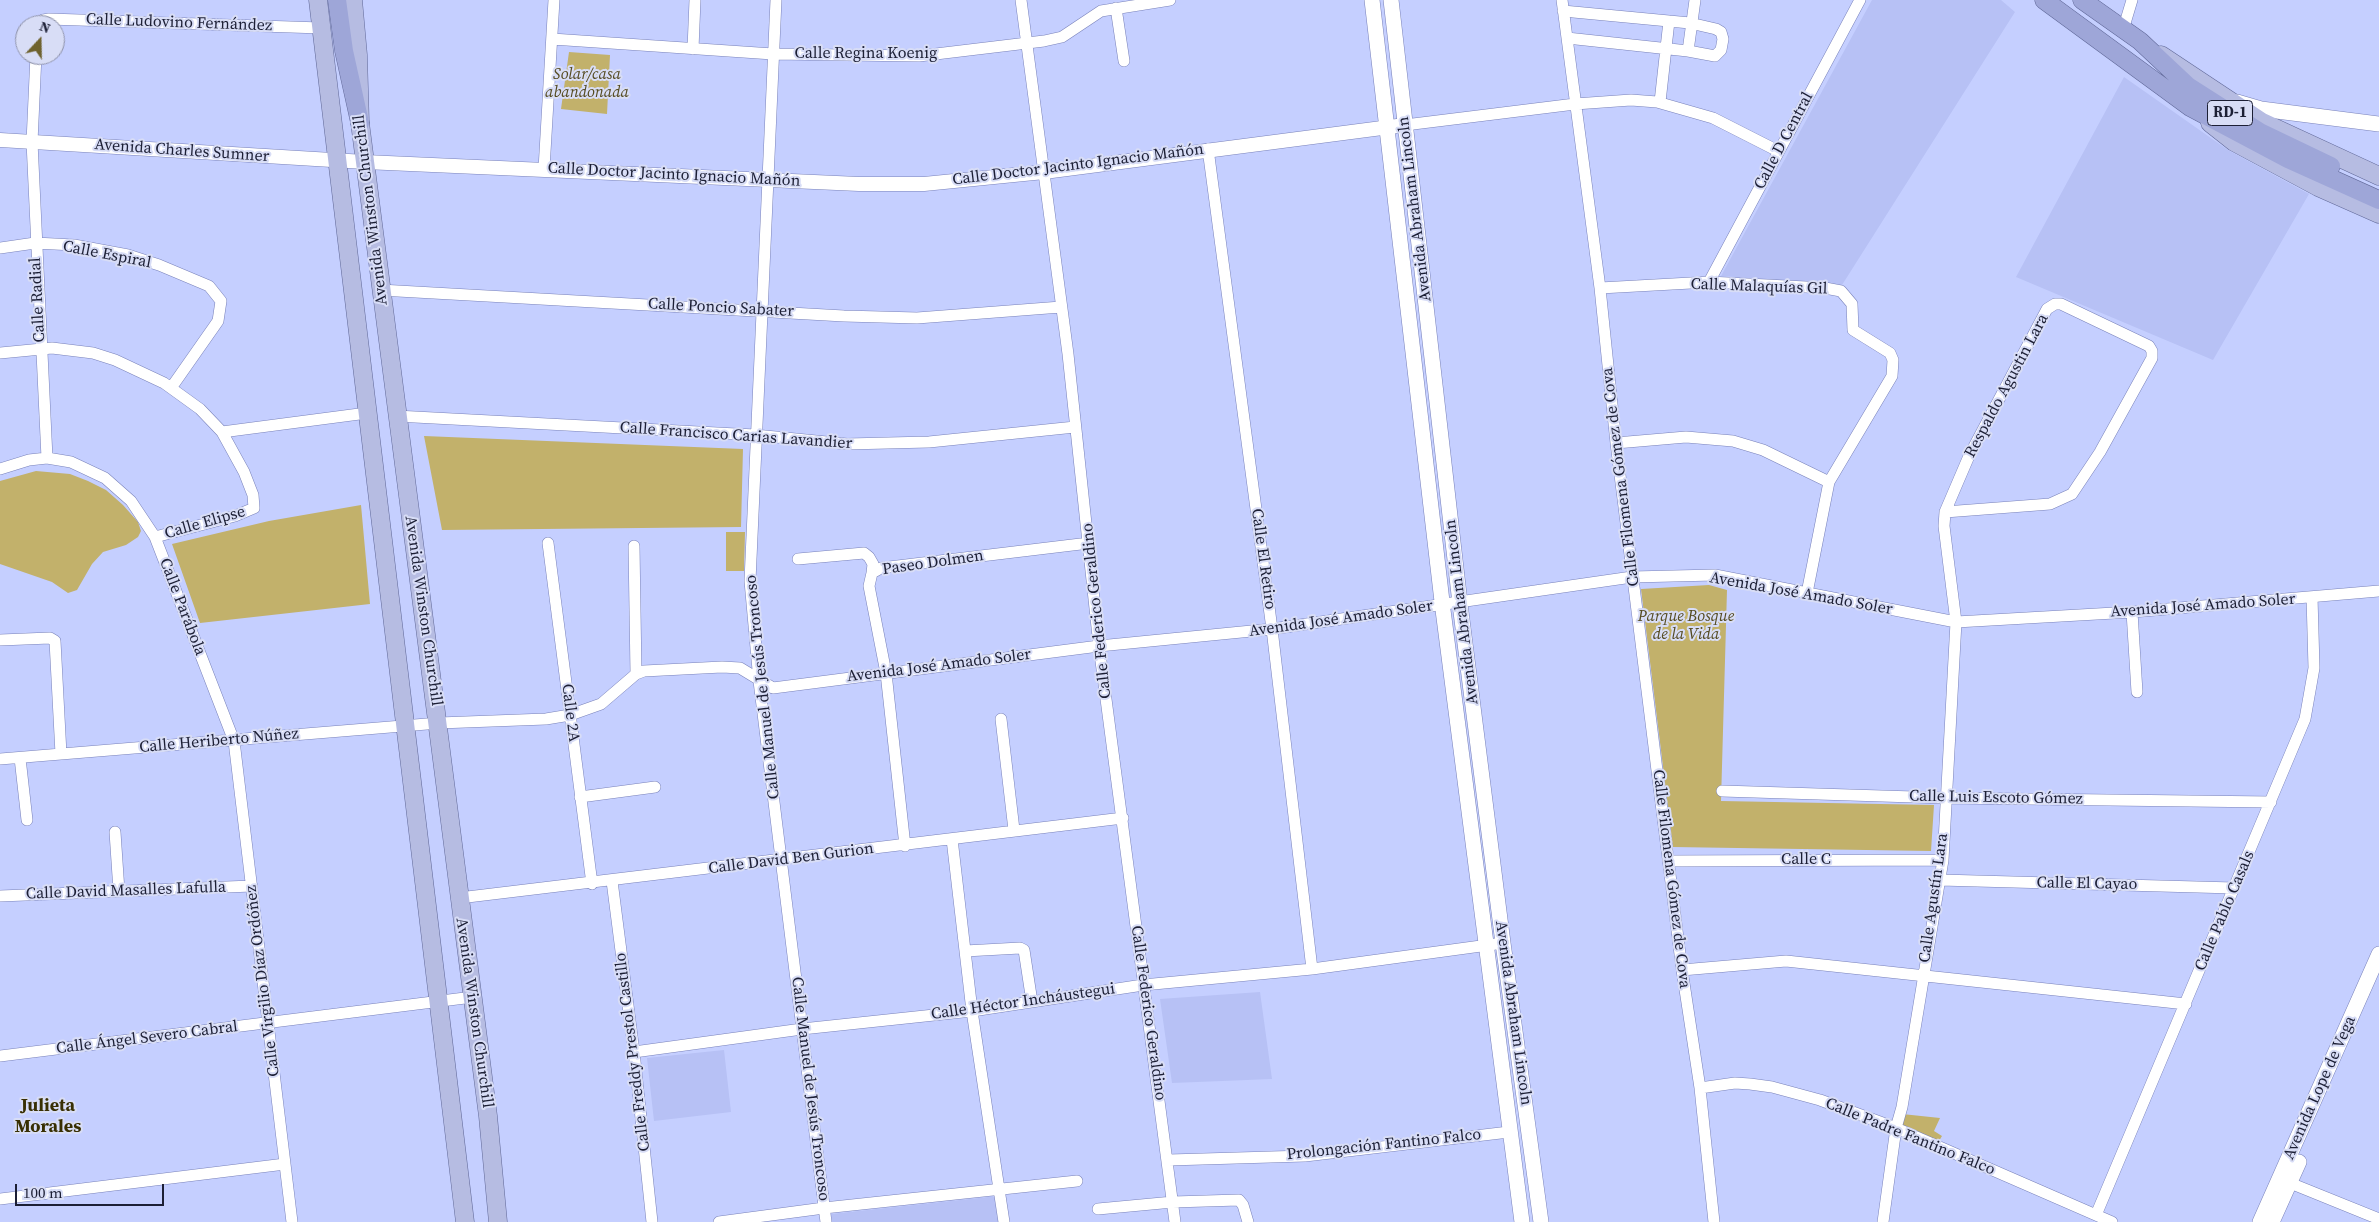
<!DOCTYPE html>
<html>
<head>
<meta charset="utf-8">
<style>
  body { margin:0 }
  #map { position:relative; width:2379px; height:1222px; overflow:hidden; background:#c5cfff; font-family:"Source Serif 4",serif }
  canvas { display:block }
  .north { position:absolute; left:15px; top:15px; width:50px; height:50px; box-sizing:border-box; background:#d8ddf6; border:1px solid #8d91a9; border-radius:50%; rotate:21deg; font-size:14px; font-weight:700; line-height:20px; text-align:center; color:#1c1f35 }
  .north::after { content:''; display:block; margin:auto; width:18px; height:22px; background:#6e622e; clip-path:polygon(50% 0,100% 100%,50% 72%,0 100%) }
  .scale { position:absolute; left:15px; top:1184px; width:149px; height:22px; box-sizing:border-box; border:2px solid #1c1f35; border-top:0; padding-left:6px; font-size:15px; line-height:18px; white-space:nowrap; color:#1c1f35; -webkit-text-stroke:4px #d8ddf6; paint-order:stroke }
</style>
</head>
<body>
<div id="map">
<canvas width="2379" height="1222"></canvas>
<div class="north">N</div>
<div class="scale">100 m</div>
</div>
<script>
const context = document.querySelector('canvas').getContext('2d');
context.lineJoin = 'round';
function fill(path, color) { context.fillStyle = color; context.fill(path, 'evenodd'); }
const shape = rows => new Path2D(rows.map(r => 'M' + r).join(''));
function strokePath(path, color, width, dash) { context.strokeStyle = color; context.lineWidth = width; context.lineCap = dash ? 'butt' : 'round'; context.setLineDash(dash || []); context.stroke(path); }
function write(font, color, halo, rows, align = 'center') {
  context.font = font + ' "Source Serif 4",serif'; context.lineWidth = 4; context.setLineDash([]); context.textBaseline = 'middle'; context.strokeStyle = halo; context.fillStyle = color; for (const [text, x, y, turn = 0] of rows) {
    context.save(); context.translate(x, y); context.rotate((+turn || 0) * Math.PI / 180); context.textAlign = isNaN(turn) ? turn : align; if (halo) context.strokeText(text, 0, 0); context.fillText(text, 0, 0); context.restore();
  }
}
fill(shape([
  [1872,0,2001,0,2015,12,1842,285,1721,276],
  [2124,77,2228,150,2309,194,2213,360,2016,277],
  [1260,992,1272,1079,1172,1083,1160,999],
  [724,1050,731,1112,654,1121,647,1058],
  [997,1196,1000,1222,832,1222,831,1214]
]), '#b7c1f5');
fill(shape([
  [569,52,610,55,607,114,561,109],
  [424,436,743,449,741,527,442,530],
  [36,471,70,474,88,481,106,490,123,505,138,522,141,531,138,537,126,545,103,552,92,564,77,590,68,593,52,582,0,564,0,481],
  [361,505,370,604,200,623,172,544,269,521],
  [726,532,745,532,744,571,726,571],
  [1709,585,1727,590,1721,801,1934,805,1931,851,1673,847,1641,589],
  [1902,1114,1940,1118,1934,1131,1942,1136,1939,1141,1900,1124]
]), '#c2b16b');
const minor = shape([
  [776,0,750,581,759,681,826,1222],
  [1021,0,1068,354,1099,646,1175,1222],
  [1562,0,1600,288,1616,443,1682,970,1700,1088,1714,1222],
  [1116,8,1124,61],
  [1563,11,1690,23,1716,29,1721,32,1723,39,1721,50,1715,56,1688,51],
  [39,25,43,20,49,19,321,28],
  [2123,30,2132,0],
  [1567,38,1688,51,1695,0],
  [552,39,773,54,919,56,1044,41,1062,37,1101,11,1170,0],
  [693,49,695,0],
  [36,55,32,142,47,458],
  [1660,102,1669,21],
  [1405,125,1575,104,1631,100,1657,102,1713,118,1778,151],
  [1208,149,1272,629,1312,969],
  [544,169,554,0],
  [0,248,35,243,74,245,128,255,159,265,209,286,221,301,218,321,171,388],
  [1709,282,1860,0],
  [1600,288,1709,282,1825,288,1841,291,1852,304,1853,330,1890,353,1893,360,1892,376,1829,482,1807,593],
  [380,290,844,316,917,318,1061,307],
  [0,353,52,348,93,353,115,360,164,383,200,409,222,432,244,472,253,495,254,508,235,516,155,537],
  [396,416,755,435,847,444,929,442,1075,427],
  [222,432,367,413],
  [1616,443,1686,437,1733,441,1763,450,1829,482],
  [0,469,29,460,47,458,71,462,105,478,131,501,155,537,234,741,292,1222],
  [548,543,592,884],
  [634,546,636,674],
  [798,559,864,553,869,557,873,564,872,573],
  [2132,612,2137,692],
  [0,640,50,638,55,641,61,754],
  [1001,719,1014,830],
  [20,758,27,820],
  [0,759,439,723,546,719,570,715,601,704,636,674,644,671,722,667,740,668,773,688,1099,646,1272,629,1632,577,1715,575,1956,622,2132,612,2379,591],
  [1722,791,1946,798,2271,802],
  [580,797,655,787],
  [115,832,119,891],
  [952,839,972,1011,1004,1222],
  [905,846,886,673,869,586,872,573,881,568,1089,543],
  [1668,861,1943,860],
  [1940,880,2234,888],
  [612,881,634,1052,652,1222],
  [0,896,252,886],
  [459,898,1123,818],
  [965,951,1020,948,1024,950,1032,1002],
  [1682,970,1786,961,2186,1004],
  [634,1052,802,1029,972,1011,1143,985,1312,969,1503,943],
  [0,1056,473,997],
  [1700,1088,1735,1083,1750,1084,1772,1087,1820,1100,1896,1128,2112,1222],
  [1169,1160,1305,1156,1509,1132],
  [2290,1183,2379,1219],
  [0,1199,285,1164],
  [1098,1209,1173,1202,1239,1200,1243,1205,1248,1222],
  [2096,1215,2305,719,2314,668,2312,597],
  [719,1222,824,1208,1077,1181],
  [1883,1222,1896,1128,1902,1107,1943,860,1956,622,1944,526,1945,512,1969,456,2047,309,2055,304,2061,304,2149,346,2152,351,2152,358,2100,452,2072,494,2050,504,1945,512]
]);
const tertiary = shape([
  [0,140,365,162,859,184,924,184,1044,172,1405,125]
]);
const secondary = shape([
  [1372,0,1443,610,1522,1222],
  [1391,0,1461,612,1503,943,1541,1222],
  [2237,102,2261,109,2379,124],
  [2260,1222,2379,954],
  [2272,1222,2299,1162]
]);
const primary = shape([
  [318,0,465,1222],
  [353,0,358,55,360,123,488,1116,498,1222],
  [2161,55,2262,122,2379,176],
  [2210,123,2234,142,2318,187,2379,214]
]);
const trunk = shape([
  [337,0,344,51,360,123],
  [2044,0,2190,107,2288,159,2379,200],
  [2082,0,2140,41,2188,86,2260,132,2331,166]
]);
strokePath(minor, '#7982ba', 12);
strokePath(tertiary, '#7982ba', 15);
strokePath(secondary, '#7982ba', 16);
strokePath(primary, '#606898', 19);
strokePath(trunk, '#606898', 19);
strokePath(minor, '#fff', 11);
strokePath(tertiary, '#fff', 14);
strokePath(secondary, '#fff', 15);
strokePath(primary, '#b6bce2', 18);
strokePath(trunk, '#9ea6d8', 18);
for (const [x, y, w] of [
  [2230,113,45]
]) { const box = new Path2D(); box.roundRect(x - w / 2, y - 12.5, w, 25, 4); context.fillStyle = '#d8ddf6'; context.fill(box); strokePath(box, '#1c1f35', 1); }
write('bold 15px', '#1c1f35', null, [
  ["RD-1",2230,113]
]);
write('16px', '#1c1f35', '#d8ddf6', [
  ["Calle Ludovino Fernández",179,23,2],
  ["Calle Regina Koenig",866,54],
  ["Calle D Central",1784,141,-62],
  ["Avenida Charles Sumner",182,151,4],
  ["Calle Doctor Jacinto Ignacio Mañón",1078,165,-7],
  ["Calle Doctor Jacinto Ignacio Mañón",674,175,3],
  ["Avenida Abraham Lincoln",1415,209,-97],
  ["Avenida Winston Churchill",371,210,-97],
  ["Calle Espiral",107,255,11],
  ["Calle Malaquías Gil",1759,287,2],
  ["Calle Radial",38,300,-93],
  ["Calle Poncio Sabater",721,308,3],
  ["Respaldo Agustin Lara",2007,386,-62],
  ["Calle Francisco Carias Lavandier",736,436,4],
  ["Calle Filomena Gómez de Cova",1621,477,-97],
  ["Calle Elipse",205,523,-16],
  ["Calle El Retiro",1263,559,82],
  ["Paseo Dolmen",933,563,-8],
  ["Avenida José Amado Soler",1801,594,10],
  ["Avenida José Amado Soler",2203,606,-4],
  ["Calle Parábola",182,607,69],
  ["Avenida Winston Churchill",423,611,82],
  ["Calle Federico Geraldino",1097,611,-96],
  ["Avenida Abraham Lincoln",1462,612,-97],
  ["Avenida José Amado Soler",1341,619,-8],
  ["Avenida José Amado Soler",939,666,-7],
  ["Calle Manuel de Jesús Troncoso",763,687,-96],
  ["Calle 2A",570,713,83],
  ["Calle Heriberto Núñez",219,741,-5],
  ["Calle Luis Escoto Gómez",1996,798,1],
  ["Calle David Ben Gurion",791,859,-7],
  ["Calle C",1806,860],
  ["Calle Filomena Gómez de Cova",1671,879,83],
  ["Calle El Cayao",2087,884,1],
  ["Calle David Masalles Lafulla",126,891,-2],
  ["Calle Agustín Lara",1934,898,-82],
  ["Calle Pablo Casals",2225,911,-67],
  ["Calle Virgilio Díaz Ordóñez",263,981,-97],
  ["Calle Héctor Incháustegui",1023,1002,-8],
  ["Avenida Winston Churchill",474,1013,82],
  ["Calle Federico Geraldino",1148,1013,82],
  ["Avenida Abraham Lincoln",1513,1013,82],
  ["Calle Ángel Severo Cabral",147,1038,-7],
  ["Calle Freddy Prestol Castillo",633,1052,-97],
  ["Avenida Lope de Vega",2320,1088,-66],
  ["Calle Manuel de Jesús Troncoso",810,1089,83],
  ["Calle Padre Fantino Falco",1910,1137,22],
  ["Prolongación Fantino Falco",1384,1145,-6]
]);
write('italic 16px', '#554b21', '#d8ddf6', [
  ["Solar/casa",587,75],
  ["abandonada",587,93],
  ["Parque Bosque",1686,617],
  ["de la Vida",1686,635]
]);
write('bold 18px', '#382f03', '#d8ddf6', [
  ["Julieta",48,1106],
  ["Morales",48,1127]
]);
</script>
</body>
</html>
